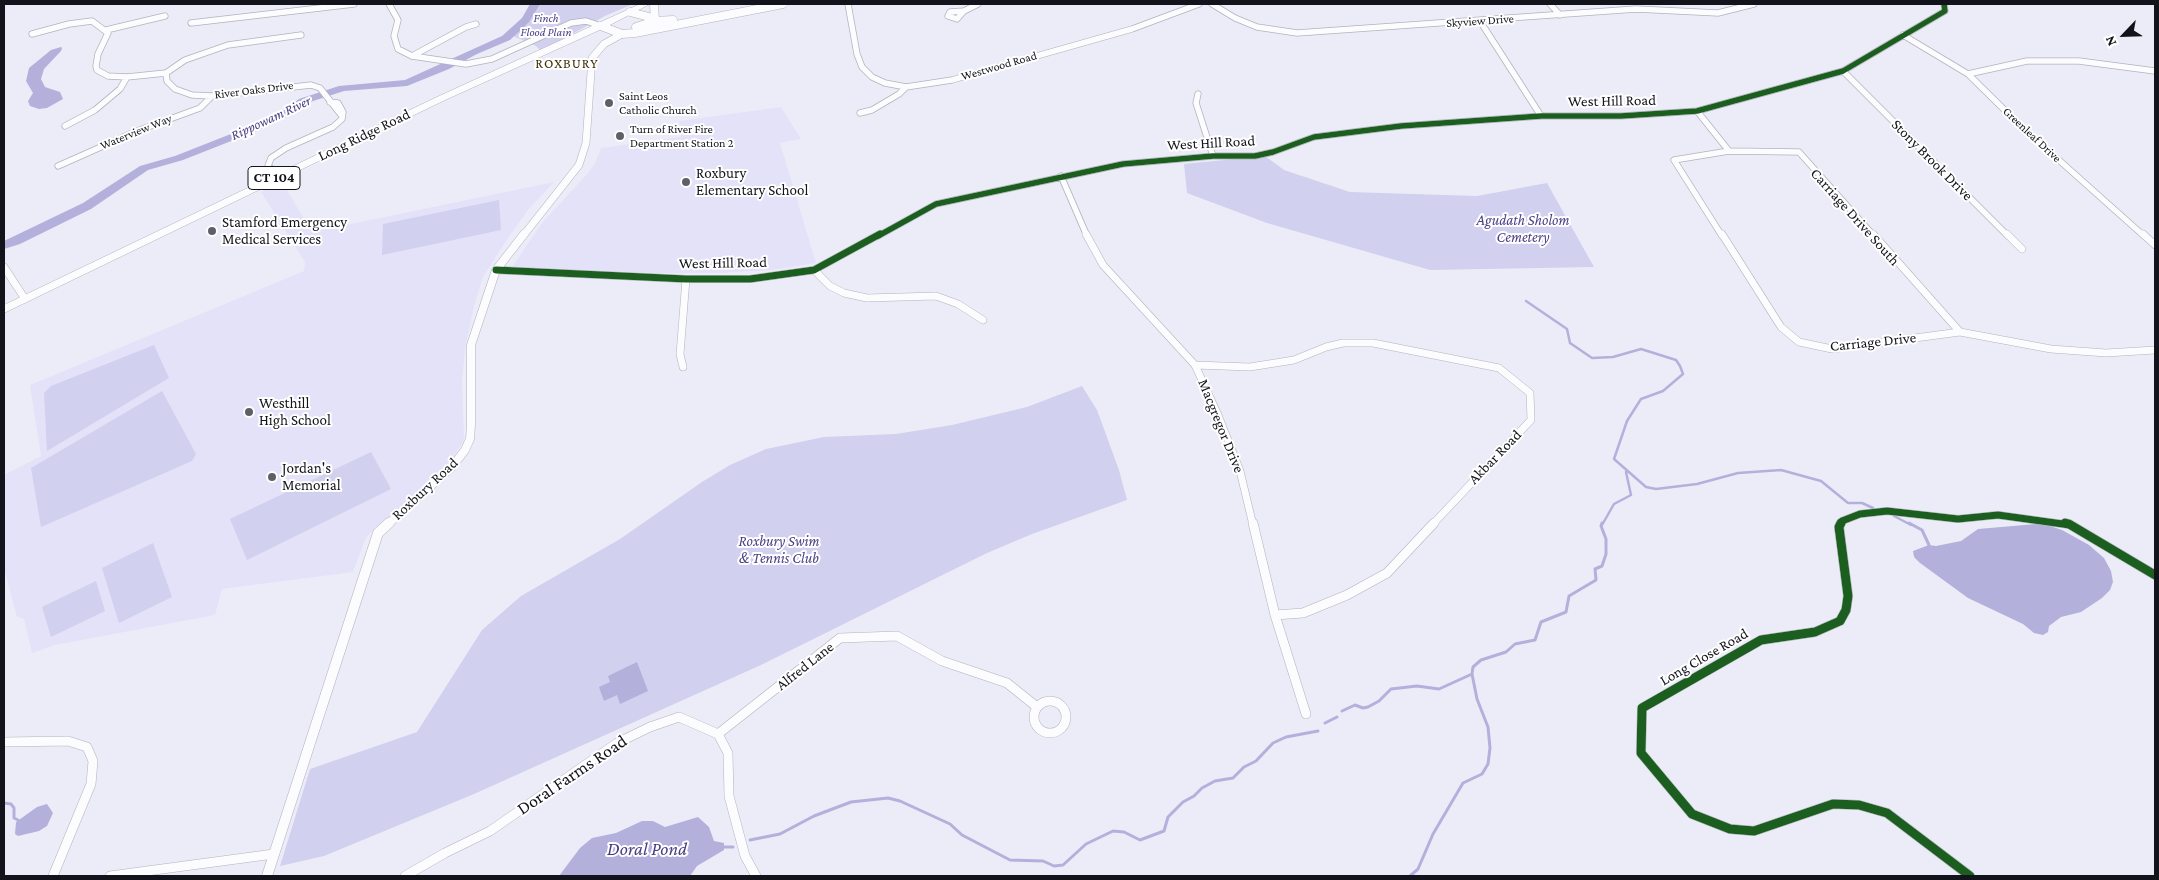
<!DOCTYPE html>
<html>
<head>
<meta charset="utf-8">
<style>
  body { margin:0 }
  #map { position:relative; width:2159px; height:880px; overflow:hidden; background:#ececf8; font-family:"Crimson Pro",serif }
  canvas { display:block }
  .frame { position:absolute; inset:0; border:5px solid #13131b; pointer-events:none }
  .north { position:absolute; left:2099px; top:10px; width:50px; height:50px; -webkit-text-stroke:4px #fff; paint-order:stroke; rotate:246deg; font-size:14px; font-weight:700; line-height:20px; text-align:center; color:#13131b }
  .north::after { content:''; display:block; margin:auto; width:18px; height:22px; background:#13131b; clip-path:polygon(50% 0,100% 100%,50% 72%,0 100%) }
</style>
</head>
<body>
<div id="map">
<canvas width="2159" height="880"></canvas>
<div class="frame"></div>
<div class="north">N</div>
</div>
<script>
const context = document.querySelector('canvas').getContext('2d');
context.lineJoin = 'round';
function fill(path, color) { context.fillStyle = color; context.fill(path, 'evenodd'); }
const shape = rows => new Path2D(rows.map(r => 'M' + r).join(''));
function strokePath(path, color, width, dash) { context.strokeStyle = color; context.lineWidth = width; context.lineCap = dash ? 'butt' : 'round'; context.setLineDash(dash || []); context.stroke(path); }
function write(font, color, halo, rows, align = 'center') {
  context.font = font + ' "Crimson Pro",serif'; context.lineWidth = 4; context.setLineDash([]); context.textBaseline = 'middle'; context.strokeStyle = halo; context.fillStyle = color; for (const [text, x, y, turn = 0] of rows) {
    context.save(); context.translate(x, y); context.rotate((+turn || 0) * Math.PI / 180); context.textAlign = isNaN(turn) ? turn : align; if (halo) context.strokeText(text, 0, 0); context.fillText(text, 0, 0); context.restore();
  }
}
fill(shape([
  [781,107,801,139,780,143,816,263,771,270,720,273,652,273,512,267,542,223,588,173,595,163,601,148,681,137,679,121],
  [282,182,312,232,554,182,528,210,508,238,483,277,474,306,465,349,462,381,464,441,445,469,369,534,365,540,353,572,222,589,215,615,55,645,32,653,24,619,17,617,4,568,4,475,41,456,30,385,304,271,305,262,261,192]
]), '#e3e2f8');
fill(shape([
  [535,4,633,4,605,16,541,51,536,46,511,35],
  [1265,156,1284,170,1350,192,1477,196,1547,183,1594,267,1430,270,1267,223,1187,193,1184,164],
  [499,200,501,230,382,255,383,224],
  [154,345,169,378,47,451,44,393,51,386],
  [1082,386,1097,410,1119,470,1127,500,1032,534,987,553,761,665,474,794,324,856,280,866,310,769,417,732,482,630,521,596,620,539,702,482,730,465,766,449,824,437,896,434,952,425,1027,407],
  [162,391,196,454,192,461,41,527,31,468],
  [371,452,391,489,247,560,230,519],
  [153,543,172,597,119,623,102,568],
  [96,581,105,611,51,637,42,607]
]), '#d1d0ee');
fill(shape([
  [61,47,62,48,61,51,44,69,41,79,45,87,60,92,63,99,47,108,39,109,30,106,28,101,33,93,26,81,29,68,51,50],
  [2036,524,2050,526,2062,530,2089,545,2104,558,2111,571,2113,582,2110,590,2102,598,2081,612,2061,617,2049,626,2048,632,2043,635,2034,633,2023,624,1968,598,1920,563,1914,557,1913,551,1929,545,1936,546,1961,541,1978,529],
  [637,662,648,691,620,704,617,695,604,701,599,687,610,682,608,676],
  [47,804,53,813,47,826,39,831,18,836,15,834,16,822,37,807],
  [698,817,709,827,714,841,724,843,724,850,697,866,690,876,559,876,580,848,592,838,616,833,642,821,653,821,665,827]
]), '#b3b0dc');
strokePath(shape([
  [1526,301,1567,329,1570,343,1592,358,1613,357,1641,349,1676,360,1680,366,1683,374,1663,391,1641,399,1627,421,1614,459,1646,487,1656,489,1697,484,1738,473,1781,470,1821,481,1848,503,1862,503,1873,508],
  [1894,516,1911,525],
  [1602,525,1614,504,1631,495,1626,472]
]), '#b3b0dc', 2.5);
strokePath(shape([
  [1909,523,1922,530,1929,545],
  [1342,711,1355,705,1363,708,1368,707,1379,701,1391,689,1417,686,1439,689,1472,674],
  [1325,723,1337,717],
  [4,803,11,804,14,808,14,818,18,820],
  [750,840,780,834,814,816,851,802,888,798,900,801,950,824,962,835,1010,860,1043,861,1054,866,1063,865,1086,844,1113,831,1124,832,1140,840,1164,831,1168,817,1183,802,1194,796,1202,788,1215,781,1233,778,1244,767,1256,761,1273,743,1286,737,1318,731],
  [724,847,733,847],
  [1410,876,1418,869,1433,834,1463,783,1482,774,1488,764,1490,748,1488,727,1477,699,1472,674,1473,667,1481,660,1506,652,1515,644,1535,640,1541,622,1566,612,1569,596,1596,580,1595,569,1602,566,1606,554,1606,539,1601,526,1602,523]
]), '#b3b0dc', 3);
fill(shape([
  [530,4,540,4,529,22,510,40,477,54,449,69,407,86,344,91,307,103,291,115,254,132,183,160,148,170,91,209,20,244,4,249,4,241,83,203,140,166,175,156,246,128,283,111,299,99,339,86,405,80,502,36,522,18,530,4]
]), '#b3b0dc');
const minorFar2 = shape([
  [389,4,398,20,394,36,398,49,412,56,466,64,492,59,571,23,586,21,601,26],
  [848,4,857,54,862,67,872,77,885,83,906,87,952,80,1132,29,1199,4],
  [1212,4,1235,18,1257,27,1297,33,1636,9,1718,13,1754,4],
  [1550,4,1560,15],
  [964,11,957,19,948,16,950,12,964,11],
  [964,11,978,4],
  [1480,21,1541,116],
  [191,23,354,4],
  [106,30,165,16],
  [32,34,69,24,92,21,108,33,98,54,96,66,97,70,108,76,127,77,166,73,167,81,175,89,192,95,212,96,311,85,320,88,342,116],
  [1903,35,1968,74,2023,128,2144,236],
  [412,56,466,27,476,24],
  [1843,71,2008,236],
  [166,73,185,60,228,45,301,35],
  [1968,74,2027,61,2079,61,2155,71],
  [1198,94,1196,103,1213,156],
  [1697,111,1729,151],
  [860,113,872,110,899,94,906,87],
  [65,126,95,110,120,89,127,77],
  [58,166,137,131,200,108,212,96],
  [279,175,268,166,271,158,286,148,333,127,342,119,343,112,338,103,330,102],
  [1061,176,1087,236],
  [878,236,936,204,1123,164,1213,156,1255,156,1273,152,1314,137,1401,126,1541,116,1621,116,1697,111,1843,71,1945,11,1944,4],
  [1722,236,1674,160,1729,151,1799,152,1874,236]
]);
const minorFar1 = shape([
  [1086,234,1103,265,1195,365,1218,415,1240,471,1253,525],
  [1722,234,1781,327,1799,342,1832,349,1960,332],
  [1873,234,1960,332],
  [2007,234,2022,249],
  [2143,234,2155,245],
  [4,267,25,299],
  [496,270,686,279,750,279,814,270,880,234],
  [814,270,830,286,844,293,867,298,936,296,958,304,983,320],
  [1960,332,2051,349,2106,353,2155,350],
  [1195,365,1250,367,1294,360,1326,347,1343,343,1373,343,1499,368,1530,393,1531,420,1432,525],
  [683,367,680,354,686,279],
  [1840,525,1842,521,1860,514,1887,511,1958,519,1998,515,2070,525]
]);
const minor = shape([
  [1253,523,1275,615,1306,714],
  [1841,523,1839,527,1848,596,1846,610,1840,621,1815,632,1761,640,1642,708,1641,753,1692,814,1730,829,1754,831,1833,804,1859,805,1887,813,1970,876],
  [2065,523,2069,524,2155,575],
  [1275,615,1303,613,1347,595,1387,573,1434,523],
  '1034 717a16 16 0 1 1 32 0a16 16 0 1 1-32 0Z',
  [718,734,840,638,897,636,942,661,1007,683,1037,707],
  [4,742,68,741,87,747,93,761,91,784,53,876],
  [110,876,274,854],
  [405,876,445,853,490,831,617,743,650,727,679,717,718,734,728,753,729,796,745,856,756,876]
]);
const tertiaryFar2 = shape([
  [523,236,579,165,586,143,592,58,604,44,622,34]
]);
const tertiaryFar1 = shape([
  [387,525,452,467,465,450,470,439,471,425,471,345,496,270,524,234]
]);
const tertiary = shape([
  [267,876,378,533,389,523]
]);
const secondary = shape([
  [630,12,649,17,655,21],
  [601,26,622,34,635,33,783,4],
  [636,27,655,21,673,20],
  [653,27,655,21,654,4]
]);
const primary = shape([
  [640,4,650,4,604,28,443,101,4,313,4,305,437,97,640,4]
]);
strokePath(minorFar2, '#b2b2bc', 7);
strokePath(minorFar1, '#b2b2bc', 8);
strokePath(minor, '#b2b2bc', 10);
strokePath(tertiaryFar2, '#b2b2bc', 8);
strokePath(tertiaryFar1, '#b2b2bc', 9);
strokePath(tertiary, '#b2b2bc', 11);
strokePath(secondary, '#b2b2bc', 9);
strokePath(primary, '#b2b2bc', 1);
strokePath(minorFar2, '#fcfcfe', 5.5);
strokePath(minorFar1, '#fcfcfe', 7);
strokePath(minor, '#fcfcfe', 9);
strokePath(tertiaryFar2, '#fcfcfe', 7);
strokePath(tertiaryFar1, '#fcfcfe', 8);
strokePath(tertiary, '#fcfcfe', 10);
strokePath(secondary, '#fcfcfe', 8);
fill(primary, '#fcfcfe');
strokePath(shape([
  [878,236,936,204,1123,164,1213,156,1255,156,1273,152,1314,137,1401,126,1541,116,1621,116,1697,111,1843,71,1945,11,1944,4]
]), '#1b5e20', 5.5);
strokePath(shape([
  [496,270,686,279,750,279,814,270,880,234],
  [1840,525,1842,521,1860,514,1887,511,1958,519,1998,515,2070,525]
]), '#1b5e20', 7);
strokePath(shape([
  [1841,523,1839,527,1848,596,1846,610,1840,621,1815,632,1761,640,1642,708,1641,753,1692,814,1730,829,1754,831,1833,804,1859,805,1887,813,1970,876],
  [2065,523,2069,524,2155,575]
]), '#1b5e20', 9);
for (const [x, y, r, color] of [
  [609,103,5,"#5f5f68"],
  [620,136,5,"#5f5f68"],
  [686,182,5,"#5f5f68"],
  [212,231,5,"#5f5f68"],
  [249,412,5,"#5f5f68"],
  [272,477,5,"#5f5f68"]
]) { const dot = new Path2D(); dot.arc(x, y, r, 0, 2 * Math.PI); context.fillStyle = color; context.fill(dot); strokePath(dot, '#fff', 2); }
write('italic 12px', '#4b4087', '#fff', [
  ["Finch",546,18],
  ["Flood Plain",546,32]
]);
write('12px', '#13131b', '#fff', [
  ["Skyview Drive",1480,21,-4],
  ["Westwood Road",999,66,-16],
  ["River Oaks Drive",254,90,-7],
  ["Waterview Way",136,132,-22],
  ["Greenleaf Drive",2032,135,43]
]);
write('12px', '#13131b', '#fff', [
  ["Saint Leos",619,96],
  ["Catholic Church",619,110],
  ["Turn of River Fire",630,129],
  ["Department Station 2",630,143]
], 'left');
context.letterSpacing = '1px';
write('14px', '#44310a', '#fff', [
  ["ROXBURY",567,64]
]);
context.letterSpacing = '0px';
write('italic 14px', '#483d83', '#fff', [
  ["Rippowam River",271,118,-25]
]);
for (const [x, y, w] of [
  [274,178,52]
]) { const box = new Path2D(); box.roundRect(x - w / 2, y - 11.5, w, 23, 4); context.fillStyle = '#fff'; context.fill(box); strokePath(box, '#13131b', 1); }
write('bold 14px', '#13131b', null, [
  ["CT 104",274,178]
]);
write('15px', '#13131b', '#fff', [
  ["West Hill Road",1612,101,-1],
  ["Long Ridge Road",364,135,-26],
  ["West Hill Road",1211,143,-3],
  ["Stony Brook Drive",1932,160,45],
  ["Carriage Drive South",1855,217,48],
  ["West Hill Road",723,263,-1],
  ["Carriage Drive",1873,342,-6],
  ["Macgregor Drive",1221,426,68],
  ["Akbar Road",1495,457,-46],
  ["Roxbury Road",425,489,-43],
  ["Long Close Road",1704,657,-30],
  ["Alfred Lane",805,666,-38]
]);
write('15px', '#13131b', '#fff', [
  ["Roxbury",696,173],
  ["Elementary School",696,190],
  ["Stamford Emergency",222,222],
  ["Medical Services",222,239],
  ["Westhill",259,403],
  ["High School",259,420],
  ["Jordan's",282,468],
  ["Memorial",282,485]
], 'left');
write('italic 15px', '#4b4087', '#fff', [
  ["Agudath Sholom",1523,220],
  ["Cemetery",1523,237],
  ["Roxbury Swim",779,541],
  ["& Tennis Club",779,558]
]);
write('18px', '#13131b', '#fff', [
  ["Doral Farms Road",572,775,-34]
]);
write('italic 19px', '#483d83', '#fff', [
  ["Doral Pond",647,849]
]);
</script>
</body>
</html>
